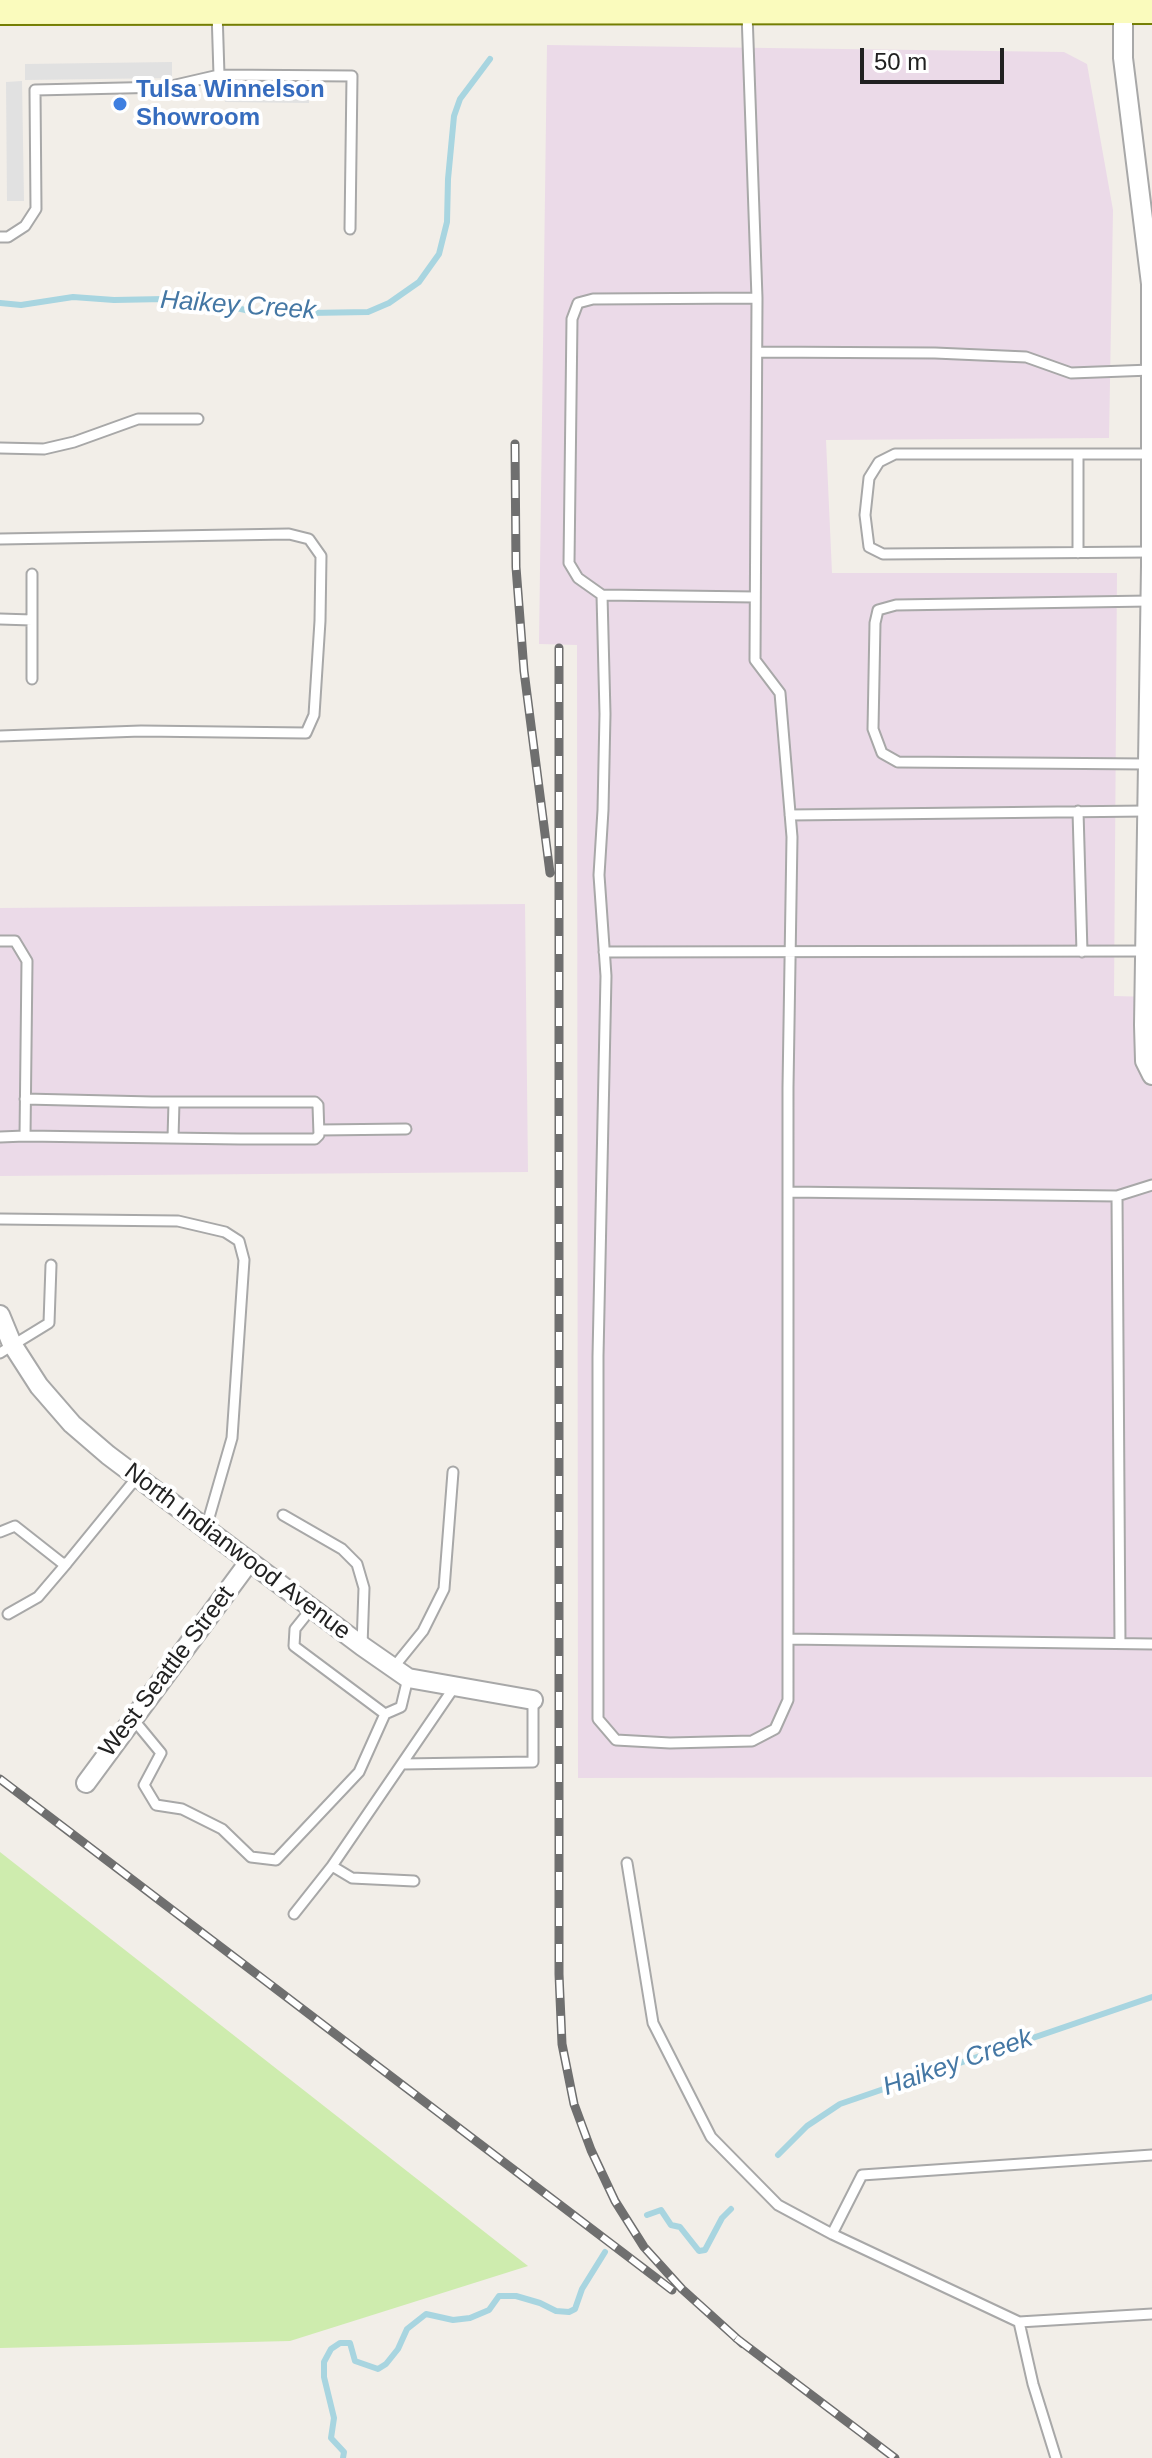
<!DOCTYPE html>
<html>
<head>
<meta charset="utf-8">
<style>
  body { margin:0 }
  #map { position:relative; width:1152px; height:2458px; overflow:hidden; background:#f2eee8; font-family:Helvetica,sans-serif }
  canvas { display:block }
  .scale { position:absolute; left:860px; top:48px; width:144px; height:36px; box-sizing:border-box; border:4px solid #212121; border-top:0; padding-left:10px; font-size:24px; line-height:28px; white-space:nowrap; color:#212121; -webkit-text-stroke:6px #fff; paint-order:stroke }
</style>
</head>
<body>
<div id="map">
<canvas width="1152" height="2458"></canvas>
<div class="scale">50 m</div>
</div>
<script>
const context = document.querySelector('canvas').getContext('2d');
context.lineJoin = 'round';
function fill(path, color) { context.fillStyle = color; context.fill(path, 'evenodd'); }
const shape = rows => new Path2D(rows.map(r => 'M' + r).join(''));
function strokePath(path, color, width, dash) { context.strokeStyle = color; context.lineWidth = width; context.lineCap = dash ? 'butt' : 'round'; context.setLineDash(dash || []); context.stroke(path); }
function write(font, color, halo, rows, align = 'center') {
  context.font = font + ' Helvetica,sans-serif'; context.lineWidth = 8; context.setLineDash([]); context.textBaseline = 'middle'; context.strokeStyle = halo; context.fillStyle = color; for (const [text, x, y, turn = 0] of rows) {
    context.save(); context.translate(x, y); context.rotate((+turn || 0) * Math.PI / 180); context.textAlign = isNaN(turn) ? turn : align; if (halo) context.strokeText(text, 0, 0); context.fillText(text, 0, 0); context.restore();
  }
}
fill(shape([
  [547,45,1064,52,1087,64,1113,210,1109,438,826,440,832,573,1117,573,1114,996,1152,997,1152,1777,578,1778,577,645,539,644],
  [525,904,528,1172,0,1176,0,908]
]), '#ebdae8');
fill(shape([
  [0,1852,528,2266,290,2341,0,2348]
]), '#ceecae');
fill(shape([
  [172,62,172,78,25,80,25,64],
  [22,81,24,201,7,201,6,82],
  [225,87,309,87,309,103,225,102]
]), '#e1e1e1');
strokePath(shape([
  [0,303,21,305,73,297,114,300,164,299,215,303,254,312,309,313,368,312,389,303,419,282,439,254,447,222,448,179,454,116,460,99,490,59],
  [778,2155,807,2126,840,2104,1152,1997],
  [647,2215,661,2210,671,2225,680,2227,699,2251,705,2250,722,2218,731,2209],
  [343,2458,344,2452,331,2438,334,2418,324,2377,324,2362,331,2349,340,2343,350,2343,355,2361,378,2369,386,2364,398,2349,407,2329,426,2314,453,2320,470,2318,489,2310,499,2296,516,2296,540,2303,556,2311,569,2312,575,2309,582,2289,605,2252]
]), '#a8d5e0', 6);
const lane = shape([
  [747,13,757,298,755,660,780,693,792,837,788,1087,788,1700,775,1729,752,1741,670,1743,616,1740,598,1719,598,1356,606,976,599,875,603,810,605,714,602,595,578,578,569,563,572,319,578,303,593,299,757,298],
  [219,75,352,76,350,229],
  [0,237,8,237,25,226,36,209,35,90,167,87,219,75,217,11],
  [757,352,935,353,1026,357,1071,373,1151,370],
  [0,448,44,449,74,442,138,419,198,419],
  [1078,454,1078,553],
  [1151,454,895,454,879,462,869,478,865,515,869,547,883,554,1151,552],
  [0,539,289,534,309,539,321,556,320,621,314,715,306,733,141,731,0,736],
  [32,574,32,620],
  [602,595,755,597],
  [0,619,32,620,32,679],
  [1146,764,898,762,882,753,873,729,875,623,878,610,896,605,1149,601],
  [1078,811,1082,952],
  [790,815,1146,811],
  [0,941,15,941,27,961,25,1136,0,1137],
  [604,952,1146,951],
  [319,1130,406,1129],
  [25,1136,240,1139,315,1139,319,1135,318,1105,315,1102,152,1102,25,1099],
  [173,1138,174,1102],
  [788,1192,1117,1196,1152,1185],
  [1117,1196,1120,1643],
  [0,1219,178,1221,225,1232,239,1241,244,1260,232,1438,206,1528],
  [0,1353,49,1323,51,1265],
  [283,1515,342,1549,357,1564,364,1588,362,1646],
  [0,1532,15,1526,62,1563,67,1563,138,1476],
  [311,1609,295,1629,294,1646,385,1714,401,1707,408,1678],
  [8,1614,38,1597,67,1563],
  [788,1639,1152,1644],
  [393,1668,423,1631,444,1589,453,1472],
  [133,1719,161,1753,144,1785,156,1805,182,1809,222,1829,251,1857,276,1860,359,1772,385,1714],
  [402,1764,533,1762,533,1700],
  [627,1863,653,2023,711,2137,778,2205,832,2234],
  [414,1881,352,1878,332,1866,455,1686],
  [294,1914,332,1866],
  [1152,2155,862,2175,832,2234,1019,2322,1152,2314],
  [1019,2322,1033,2384,1056,2458]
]);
const street = shape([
  [1123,10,1123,58,1151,284,1151,566,1144,1025,1145,1061,1152,1075],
  [0,1315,12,1344,39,1386,72,1424,108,1455,362,1646,408,1678,533,1700],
  [86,1783,249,1562]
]);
const secondary = shape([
  [0,11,1152,10]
]);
strokePath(lane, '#a8a8a8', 13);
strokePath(street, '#a8a8a8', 22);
strokePath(secondary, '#747e03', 30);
strokePath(lane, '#fff', 9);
strokePath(street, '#fff', 18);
strokePath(secondary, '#fafbbd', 26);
const rail = shape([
  [515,444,516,567,524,671,550,873],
  [559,648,559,1974,562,2044,574,2104,591,2150,615,2201,644,2247,682,2289,743,2344],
  [0,1779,672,2290],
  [736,2338,895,2458]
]);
strokePath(rail, '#6f6f6f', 9);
strokePath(rail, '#fff', 6, [18]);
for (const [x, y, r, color] of [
  [120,104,8,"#3f7fe0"]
]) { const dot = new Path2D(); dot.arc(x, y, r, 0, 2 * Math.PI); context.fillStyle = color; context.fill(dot); strokePath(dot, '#fff', 3); }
write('bold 24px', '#366cbe', '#fff', [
  ["Tulsa Winnelson",136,90],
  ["Showroom",136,118]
], 'left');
write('24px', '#212121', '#fff', [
  ["North Indianwood Avenue",237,1552,37],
  ["West Seattle Street",167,1672,-53]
]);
write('italic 26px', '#4477a4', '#fff', [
  ["Haikey Creek",238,306,4],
  ["Haikey Creek",958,2063,-19]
]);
</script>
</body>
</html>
